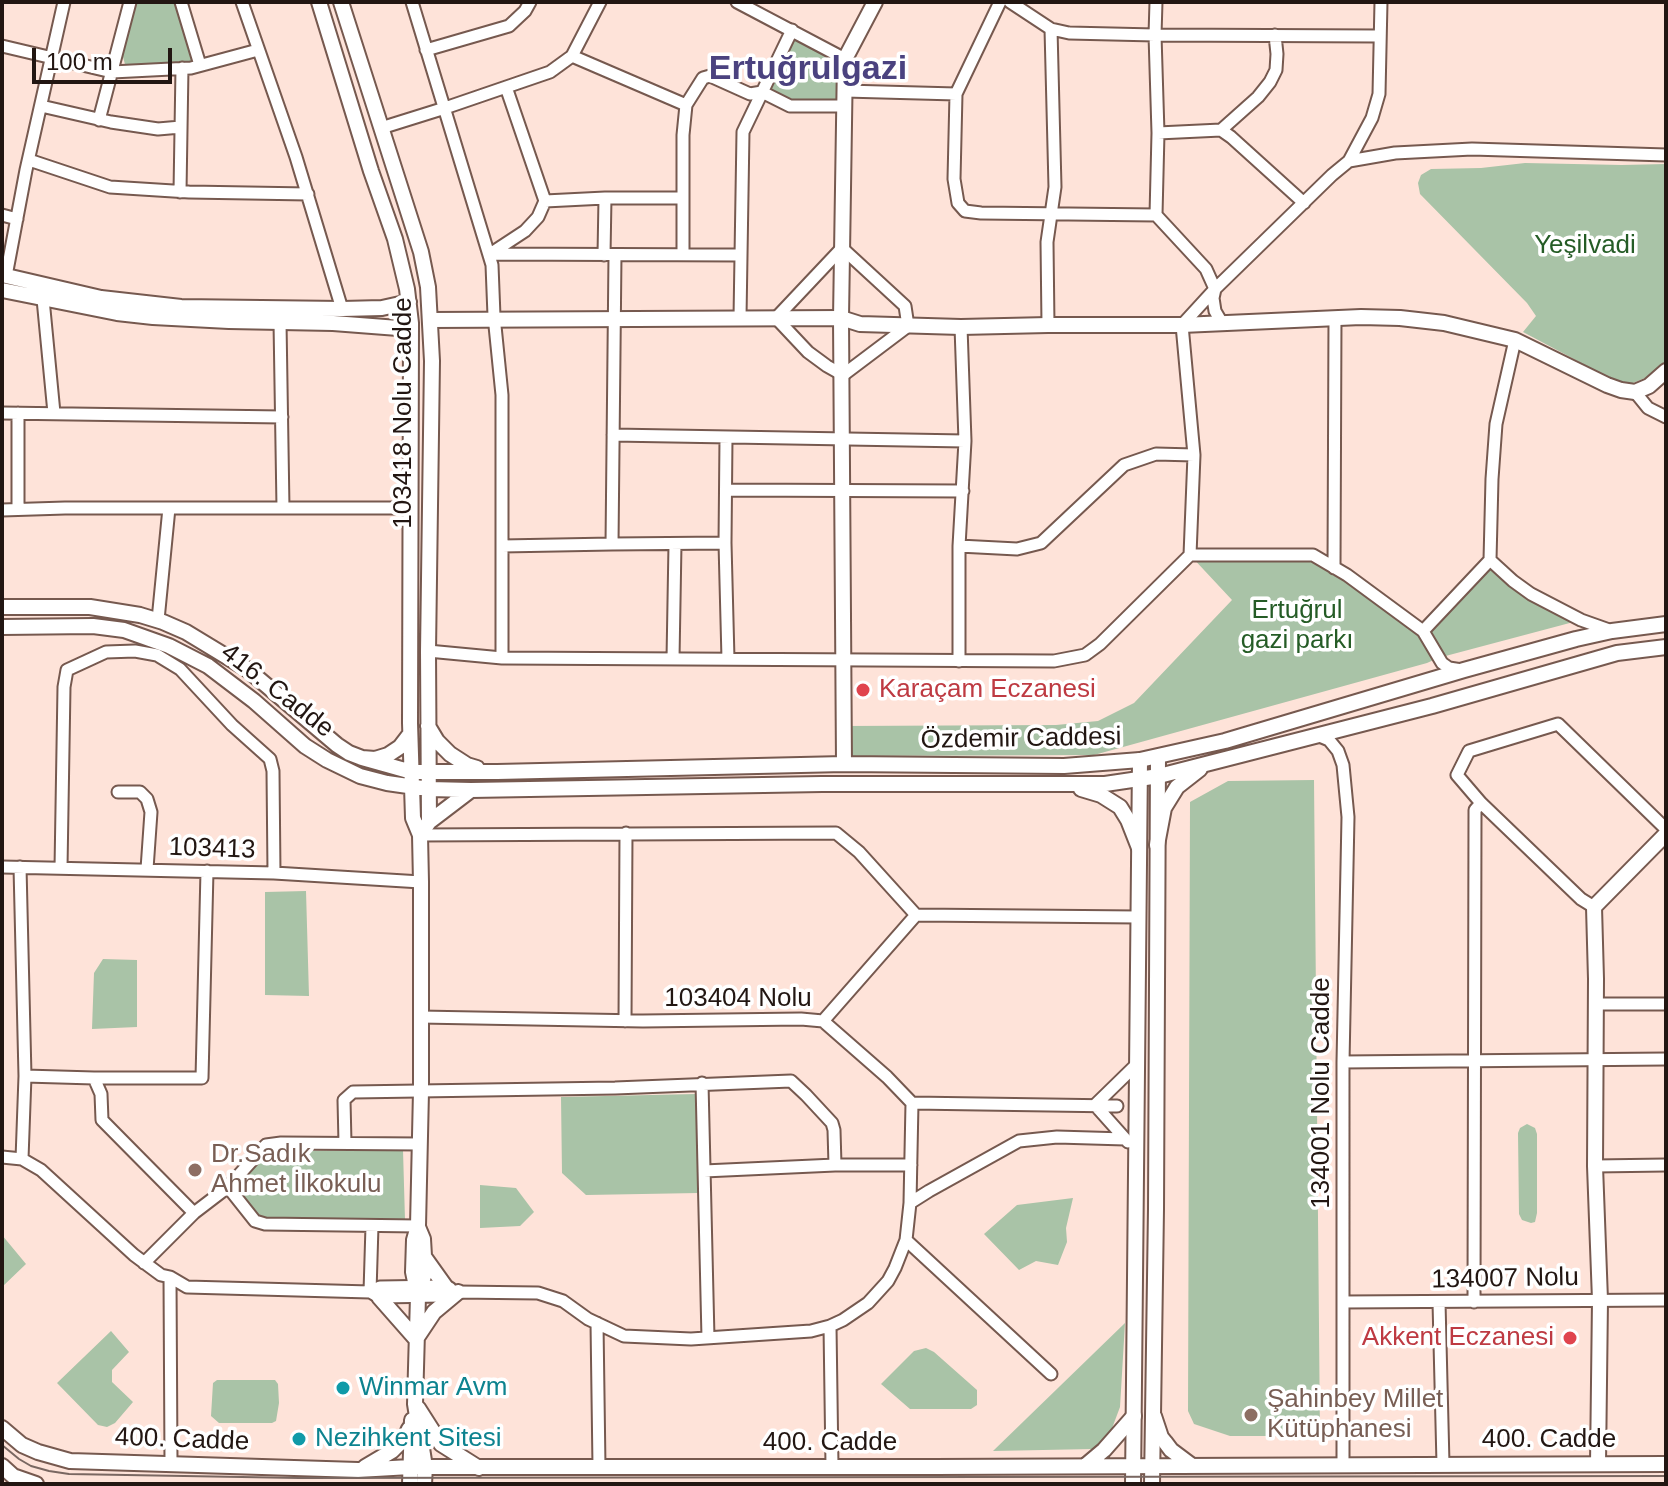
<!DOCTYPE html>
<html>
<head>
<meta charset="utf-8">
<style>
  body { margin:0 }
  #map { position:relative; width:1668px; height:1486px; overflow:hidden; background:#fee3d9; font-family:Helvetica,sans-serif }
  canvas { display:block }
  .frame { position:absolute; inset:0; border:4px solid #221612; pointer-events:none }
  .scale { position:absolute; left:32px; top:48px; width:140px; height:36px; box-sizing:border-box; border:4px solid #221612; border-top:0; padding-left:10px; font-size:24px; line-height:28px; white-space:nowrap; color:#221612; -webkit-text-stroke:6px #fff; paint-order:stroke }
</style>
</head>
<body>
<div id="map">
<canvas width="1668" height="1486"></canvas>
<div class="frame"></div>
<div class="scale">100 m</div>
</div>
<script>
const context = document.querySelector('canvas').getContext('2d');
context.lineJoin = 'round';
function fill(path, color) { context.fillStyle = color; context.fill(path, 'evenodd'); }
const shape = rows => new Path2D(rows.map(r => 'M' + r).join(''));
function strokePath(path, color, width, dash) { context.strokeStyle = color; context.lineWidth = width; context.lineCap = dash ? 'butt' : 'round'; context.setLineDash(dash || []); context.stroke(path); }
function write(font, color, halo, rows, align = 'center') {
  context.font = font + ' Helvetica,sans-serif'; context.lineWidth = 7; context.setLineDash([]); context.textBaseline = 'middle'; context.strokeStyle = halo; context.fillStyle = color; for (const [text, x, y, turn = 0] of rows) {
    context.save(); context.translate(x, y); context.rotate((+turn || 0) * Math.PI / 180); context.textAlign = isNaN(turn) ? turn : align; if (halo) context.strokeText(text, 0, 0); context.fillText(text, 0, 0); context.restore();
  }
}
fill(shape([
  [135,2,175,2,192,61,126,68,123,57,123,48],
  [792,30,845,59,845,106,790,106,762,92],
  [1525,163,1622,165,1666,164,1666,362,1652,375,1633,383,1619,383,1523,332,1536,316,1527,303,1420,194,1418,183,1421,175,1431,169,1481,168],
  [1190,555,1313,555,1422,631,1490,560,1513,581,1581,620,1438,658,1427,663,1094,755,844,756,844,726,1056,725,1098,721,1134,703,1232,600],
  [1314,780,1320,1436,1230,1436,1194,1424,1188,1411,1190,802,1228,781],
  [306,891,309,996,265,995,265,892],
  [103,959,137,960,137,1027,92,1029,94,973],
  [696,1094,698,1193,586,1195,562,1173,561,1097],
  [1527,1124,1535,1128,1537,1134,1537,1213,1535,1222,1531,1223,1522,1220,1519,1214,1518,1133,1520,1128],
  [403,1150,405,1220,261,1218,243,1199,235,1185,239,1179,270,1151],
  [480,1185,516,1188,534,1212,520,1226,480,1228],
  [1073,1198,1066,1228,1067,1242,1058,1265,1036,1261,1019,1270,984,1234,1017,1205],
  [2,1235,26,1264,2,1287],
  [1125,1323,1120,1407,1111,1431,1093,1449,993,1451],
  [111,1331,129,1352,112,1370,112,1382,133,1402,115,1423,107,1427,98,1425,57,1383],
  [926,1348,934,1352,977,1390,977,1405,971,1409,910,1409,881,1384,914,1351],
  [217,1380,275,1380,278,1384,279,1403,276,1421,272,1423,219,1423,211,1416,213,1383]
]), '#a9c3a7');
const minor = shape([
  [181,2,200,65],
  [242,2,296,157,342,309],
  [412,2,492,265,494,316,502,395,502,658],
  [737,2,845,59],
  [1010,2,1051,29,1069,33,1155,35,1156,2],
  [2,46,112,72,191,68,258,50],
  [426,50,509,26,525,11,530,2],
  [572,56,686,105],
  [845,91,956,94,1000,2],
  [956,94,954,179,958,203,965,211,981,213,1156,215,1206,269,1215,289,1213,298,1215,311,1222,323],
  [41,106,111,122,158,129,181,127],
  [99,120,130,2],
  [381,128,445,108,550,72,572,56,600,2],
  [1221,130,1258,97,1270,82,1276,70,1277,54,1275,35],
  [1158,133,1221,130,1231,137,1304,203],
  [29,160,110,187,189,192,308,194],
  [1349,161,1395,153,1472,149,1666,155],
  [180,192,182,68],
  [545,201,605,198,683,198],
  [2,215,17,219],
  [1156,215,1158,133,1155,35,1379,36],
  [842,248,905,306,908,326,843,375,827,366,808,352,776,318,842,248],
  [493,252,525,231,538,217,545,201,506,87],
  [490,254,740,255],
  [604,255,605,198],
  [615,255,612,544,725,543],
  [683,255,683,135,686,105,703,78,710,76,750,94,762,92,790,106,845,106],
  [6,276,26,170,64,2],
  [43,299,54,413],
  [740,318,743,132,792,30],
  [280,322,283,508],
  [1048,325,1047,242,1055,187,1051,29],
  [1635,392,1648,408,1666,417],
  [2,413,282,417],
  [18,413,18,509],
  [613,435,965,441],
  [726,438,725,543,728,659],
  [727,490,963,491],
  [2,510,65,508,410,508],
  [502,546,612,544],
  [959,546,1017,549,1041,543,1124,465,1156,454,1194,455],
  [1190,555,1313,555,1347,575,1423,631,1442,663,1449,668,1462,670],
  [1490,560,1513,581,1531,594,1581,620,1612,631],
  [1334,568,1335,318],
  [158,620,169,508],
  [1423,631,1490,560,1492,479,1496,424,1515,340],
  [428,651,502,658,1054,661,1085,655,1100,644,1190,555,1194,455,1182,325,1215,289,1332,175,1349,161,1372,118,1379,94,1381,2],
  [673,659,675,544],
  [959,661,959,546,965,441,961,327],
  [1317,735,1329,740,1338,751,1343,765,1348,817,1343,1062,1343,1465],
  [118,792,140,792,147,799,151,812,147,869],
  [420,835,836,833,859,852,916,915,823,1021],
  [2,867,274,873,421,882],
  [20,867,25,1076,22,1159],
  [61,868,64,687,67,670,106,652,135,651,157,655,180,669,232,725,270,759,273,771,274,873],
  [1594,907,1581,899,1481,803,1457,775,1469,751,1558,724,1666,829],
  [916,915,1138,917],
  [1595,1004,1666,1004],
  [625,1021,626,833],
  [1343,1062,1666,1059],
  [25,1076,94,1078,101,1094,102,1120,194,1213],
  [94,1078,202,1078,207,871],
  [702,1083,708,1338],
  [912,1103,1117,1106],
  [1128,1142,1095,1105,1136,1065],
  [345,1143,344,1100,353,1092,615,1088,791,1081,806,1095,832,1123,834,1130,835,1165],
  [2,1157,22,1159,41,1170,134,1255,161,1275,170,1277,187,1287,370,1292,379,1297,443,1296,458,1292,538,1293,563,1301,588,1319,624,1336,691,1339,811,1331,830,1326,843,1320,868,1303,888,1281,895,1268,906,1240,910,1203,912,1103,887,1077,823,1021,801,1019,643,1021,420,1017],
  [1595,1166,1666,1165],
  [704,1171,835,1165,911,1165],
  [228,1187,255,1221,265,1224,418,1226],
  [910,1203,929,1191,1019,1141,1057,1137,1125,1139],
  [906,1240,1051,1374],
  [144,1263,194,1213,228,1187,266,1145,281,1143,420,1144],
  [170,1277,171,1463],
  [370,1292,380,1287,445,1286,450,1288],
  [370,1292,372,1226],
  [1344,1302,1666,1300],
  [1439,1302,1443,1464],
  [1474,1302,1475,810,1481,803],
  [597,1323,599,1467],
  [830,1326,832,1466]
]);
const tertiary = shape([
  [430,320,841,318,860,324,961,327,1048,325,1182,325,1361,317,1400,318,1444,323,1515,340,1607,385,1621,390,1635,392,1649,386,1666,371],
  [1598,1464,1600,1300,1595,1166,1596,979,1594,907,1666,834],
  [1133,1484,1140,760],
  [1152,1484,1156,1209,1158,758]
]);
const secondary = shape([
  [319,2,371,171,395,239,407,289,411,323,410,723,413,818,420,835,421,882,421,1091,418,1226,414,1240,413,1272,418,1296,415,1404,425,1467,424,1484],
  [341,2,421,252,428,287,432,361,428,651,429,822,420,835],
  [2,275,101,298,181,307,342,309,382,308,409,302],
  [2,290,117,313,153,317,229,321,333,323,411,329],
  [2,607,90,607,140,615,163,622,186,632,247,669,337,745,349,753,362,758,375,759,388,755,400,747,410,734],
  [2,627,93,626,124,630,169,646,208,666,254,701,305,746,327,760,360,776,387,783,429,789,471,790,822,784,1105,784,1159,776,1432,706,1617,653,1666,647],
  [428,726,437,741,450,754,467,765,477,768],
  [362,758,412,772,497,772,844,764,1064,766,1140,760,1225,741,1464,670,1576,639,1612,631,1666,624],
  [844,764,841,318,845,59,875,2],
  [1081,789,1101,795,1120,807,1128,820,1139,848],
  [429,822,471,790],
  [1157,845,1164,808,1177,787,1200,769],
  [418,1227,423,1239,425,1273,419,1292],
  [425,1258,445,1286],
  [379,1297,416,1339,434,1312,458,1292],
  [418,1408,441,1444,479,1468],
  [1154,1416,1161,1437,1165,1442,1171,1450,1191,1465],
  [2,1428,22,1445,38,1452,70,1461,358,1470,410,1467,934,1467,1666,1464],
  [2,1466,13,1476,36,1484],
  [1085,1466,1104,1450,1134,1416],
  [365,1467,392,1451,405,1438,409,1429],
  [410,1484,412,1420]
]);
strokePath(minor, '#76594f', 15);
strokePath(tertiary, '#76594f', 18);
strokePath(secondary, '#76594f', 18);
strokePath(minor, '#fff', 11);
strokePath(tertiary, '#fff', 14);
strokePath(secondary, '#fff', 14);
strokePath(shape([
  [2,1445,19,1459,31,1466,49,1471,69,1474,299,1478,1666,1476]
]), '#796761', 2);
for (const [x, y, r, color] of [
  [863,690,8,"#e0444e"],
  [195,1170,8,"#8d6e63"],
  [1570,1338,8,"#e0444e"],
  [343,1388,8,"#0f9aa8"],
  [1251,1415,8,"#8d6e63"],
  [299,1439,8,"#0f9aa8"]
]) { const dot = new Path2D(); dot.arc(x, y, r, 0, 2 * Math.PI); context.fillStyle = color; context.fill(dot); strokePath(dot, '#fff', 3); }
write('26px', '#255c26', '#fff', [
  ["Yeşilvadi",1585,246],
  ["Ertuğrul",1297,611],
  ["gazi parkı",1297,641]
]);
write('26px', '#221612', '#fff', [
  ["103418 Nolu Cadde",404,413,-90],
  ["416. Cadde",277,691,38],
  ["Özdemir Caddesi",1021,739,-1],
  ["103413",212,849,2],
  ["103404 Nolu",738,999],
  ["134001 Nolu Cadde",1322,1093,-90],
  ["134007 Nolu",1505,1279,-1],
  ["400. Cadde",182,1440,2],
  ["400. Cadde",1549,1440],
  ["400. Cadde",830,1443]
]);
write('26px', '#be3a42', '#fff', [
  ["Karaçam Eczanesi",879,690],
  ["Akkent Eczanesi",1554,1338,"right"]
], 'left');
write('26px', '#785e54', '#fff', [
  ["Dr.Sadık",211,1155],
  ["Ahmet İlkokulu",211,1185],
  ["Şahinbey Millet",1267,1400],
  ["Kütüphanesi",1267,1430]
], 'left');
write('26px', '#0d838f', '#fff', [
  ["Winmar Avm",359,1388],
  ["Nezihkent Sitesi",315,1439]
], 'left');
write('bold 34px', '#4b427f', '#fff', [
  ["Ertuğrulgazi",808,70]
]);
</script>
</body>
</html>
